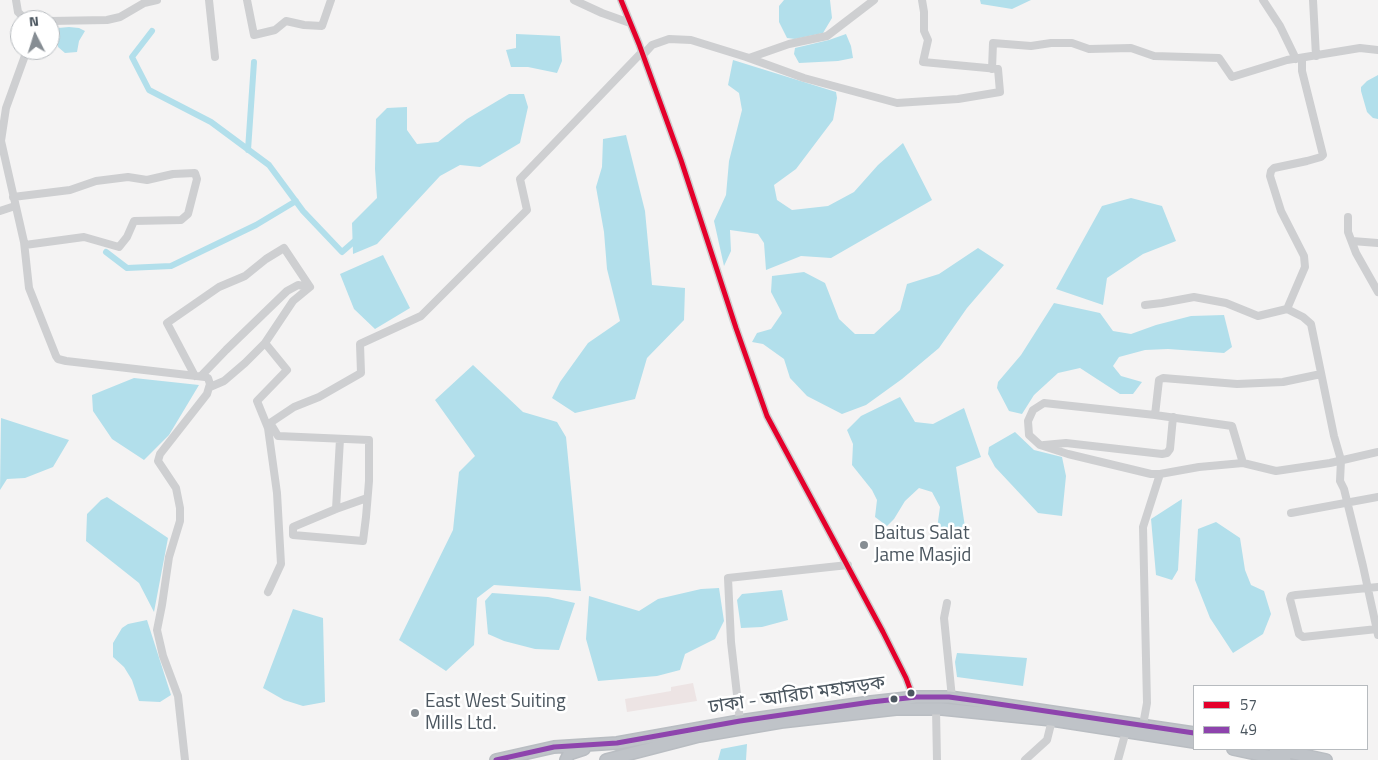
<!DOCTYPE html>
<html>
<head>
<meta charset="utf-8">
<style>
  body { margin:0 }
  #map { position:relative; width:1378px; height:760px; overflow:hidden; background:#f4f3f3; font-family:"Titillium Web",sans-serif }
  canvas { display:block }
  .legend { position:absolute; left:1193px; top:685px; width:175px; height:65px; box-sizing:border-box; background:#fff; border:1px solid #b7bbbf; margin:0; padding:6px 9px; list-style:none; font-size:15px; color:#4b565f }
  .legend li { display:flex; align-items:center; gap:10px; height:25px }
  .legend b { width:25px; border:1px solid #b7bbbf }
  .north { position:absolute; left:10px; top:10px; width:50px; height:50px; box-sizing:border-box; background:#fff; border:1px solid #b7bbbf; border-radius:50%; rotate:355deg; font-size:14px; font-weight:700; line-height:20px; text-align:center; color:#4b565f }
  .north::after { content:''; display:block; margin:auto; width:18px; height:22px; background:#868d93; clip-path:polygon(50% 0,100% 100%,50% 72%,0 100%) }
</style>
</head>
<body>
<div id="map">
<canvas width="1378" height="760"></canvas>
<ul class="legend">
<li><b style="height:6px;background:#e4002b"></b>57</li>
<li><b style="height:6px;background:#8e44ad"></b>49</li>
</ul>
<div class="north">N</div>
</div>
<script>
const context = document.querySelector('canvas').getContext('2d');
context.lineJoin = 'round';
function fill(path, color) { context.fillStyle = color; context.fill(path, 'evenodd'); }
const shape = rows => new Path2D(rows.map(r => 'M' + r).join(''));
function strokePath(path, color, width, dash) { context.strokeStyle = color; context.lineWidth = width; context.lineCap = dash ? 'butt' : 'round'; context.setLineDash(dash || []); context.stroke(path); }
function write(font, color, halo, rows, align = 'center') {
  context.font = font + ' "Titillium Web","Noto Sans Bengali",sans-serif'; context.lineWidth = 5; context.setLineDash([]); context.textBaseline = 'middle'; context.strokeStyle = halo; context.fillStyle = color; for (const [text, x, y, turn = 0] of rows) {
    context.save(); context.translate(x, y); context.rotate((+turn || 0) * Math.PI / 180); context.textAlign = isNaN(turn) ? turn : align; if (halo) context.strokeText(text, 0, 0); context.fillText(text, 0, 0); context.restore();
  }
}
fill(shape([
  [693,683,697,701,627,712,625,699,671,691,671,687]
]), '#ede4e4');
fill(shape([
  [784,0,830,0,832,18,823,33,795,39,787,38,779,22,779,6],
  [980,0,1031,0,1012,9,981,4],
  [69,27,79,28,85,31,79,41,77,52,65,53,58,47,57,32,58,28],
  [516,34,560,36,562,61,557,73,528,67,511,67,506,50,516,48],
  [846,34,851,46,853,58,838,61,799,63,794,54,795,48,829,40],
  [733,60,836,92,837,98,833,120,796,169,774,185,777,200,792,210,828,206,854,192,878,165,903,143,932,200,831,258,801,256,766,270,764,243,758,234,730,230,731,251,724,266,714,221,726,195,729,161,742,110,739,93,728,85],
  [1378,75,1378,119,1373,118,1367,112,1361,91,1361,87,1367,81],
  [509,94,524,94,528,107,520,143,480,167,460,165,440,176,377,244,353,254,352,223,377,198,375,169,376,119,387,108,407,107,407,130,417,144,438,142,467,119],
  [626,135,645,211,652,285,685,288,684,320,647,358,635,399,575,413,552,398,560,382,588,343,620,321,607,269,604,232,596,187,602,167,603,139],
  [1131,198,1162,206,1176,241,1143,254,1107,278,1103,305,1056,289,1102,206],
  [978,248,1004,265,967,308,939,348,902,379,866,405,842,414,807,396,790,378,784,359,763,344,752,342,757,333,771,329,782,313,771,292,772,276,804,272,825,283,839,319,855,334,874,334,900,310,907,284,939,274],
  [383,255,410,308,375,329,354,309,340,274],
  [1054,303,1100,313,1113,331,1131,334,1156,325,1191,316,1224,315,1232,347,1224,353,1168,349,1145,350,1119,357,1113,366,1121,376,1142,382,1133,394,1120,394,1080,368,1058,373,1034,395,1022,414,1009,411,997,388,998,382,1021,355],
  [473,365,523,412,557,422,566,437,581,591,494,585,477,598,474,645,446,671,399,640,453,530,459,472,475,456,435,400],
  [134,378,199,385,169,435,144,460,112,439,93,411,92,395],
  [900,397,915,422,933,424,964,408,981,457,956,467,965,527,963,539,948,540,936,536,940,507,932,492,919,488,905,501,894,519,887,526,875,517,877,500,872,490,852,465,853,444,847,430,861,416],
  [1,418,69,440,53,467,25,478,7,479,0,490],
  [1015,432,1034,450,1062,457,1066,476,1062,516,1038,513,995,467,988,454,989,447],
  [107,497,168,538,154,612,139,583,86,541,87,514,101,500],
  [1182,499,1178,570,1172,580,1156,575,1151,519],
  [1216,522,1240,538,1245,570,1251,585,1264,591,1271,614,1263,634,1233,653,1210,618,1195,580,1198,529],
  [719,588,724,621,715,639,685,654,680,670,657,676,598,681,586,639,589,596,639,611,658,599,701,589],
  [782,590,788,620,762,627,741,628,737,600,742,594],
  [492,593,548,597,575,603,559,650,535,649,504,641,488,634,485,601],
  [293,609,323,618,325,702,303,706,284,700,263,688],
  [147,620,171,695,160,702,139,701,132,680,124,667,113,657,113,643,122,628,128,624],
  [957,653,1027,658,1023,686,957,677,955,662],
  [747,744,746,760,718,760,721,749]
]), '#b2dfeb');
strokePath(shape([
  [152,31,132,57,149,90,211,122,269,165,303,211,342,252,358,238],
  [248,150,254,62],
  [106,252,127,268,171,266,256,225,296,201]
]), '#b2dfeb', 6);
const highway = shape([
  [1233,749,1285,760],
  [1275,749,1326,760],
  [496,760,554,747,617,743,740,721,871,702,916,697,949,697,978,701,1194,733],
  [566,760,569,754,584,749],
  [606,760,699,736,781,722,896,709,942,709,1052,720,1194,742]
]);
strokePath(highway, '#b9bdc2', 14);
strokePath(shape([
  [16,0,18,12,26,20],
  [209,0,215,57],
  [247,0,254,35,275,30,286,21,304,25,322,26,331,0],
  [574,0,602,13,630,23],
  [621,0,639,44,681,160,736,328,767,416,883,632,906,678,913,697],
  [1263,0,1280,26,1296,59],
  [1313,0,1316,56],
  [50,21,107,20,120,17,144,3,157,0],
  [27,50,6,108,1,141,24,242,29,288,56,356,58,359,66,361,205,377,208,378,210,384,207,394,160,454,158,461,176,488,180,508,180,521,169,557,162,605,157,630,163,656,178,696,185,760],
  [643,55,652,45,669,39,691,40,746,57,804,78,897,103,958,99,1000,92,998,69,923,62,928,40,924,31,924,12,922,0],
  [749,58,789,44,827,36,874,0],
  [1302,58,1302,71,1323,155,1321,157,1307,161,1274,168,1271,171,1270,176,1281,211,1304,256,1305,267,1287,309,1303,317,1311,324,1334,436,1341,460,1340,481,1344,489,1363,566,1378,635],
  [992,69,993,43,1031,46,1051,43,1072,43,1089,49,1131,48,1154,56,1219,58,1232,77,1287,60,1360,48,1378,50],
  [13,197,70,190,96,181,128,177,147,180,173,174,195,173,197,179,188,214,181,220,134,221,127,237,119,247,84,237,25,245],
  [0,211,15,206],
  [1348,217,1348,232,1356,253,1378,292],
  [1352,241,1378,243],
  [1145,305,1162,303,1194,297,1226,303,1258,316,1287,309],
  [265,343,287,370,257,401,268,428,272,426,278,436,369,440,369,481,366,517,363,541,293,535,293,527,336,509,367,498],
  [195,376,167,323,219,287,245,276,266,259,284,248,310,287,298,285,287,291,226,350,201,376],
  [210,387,224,381,245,363,265,343,293,301,310,287],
  [1155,415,1044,403,1033,410,1028,421,1029,435,1040,445,1068,454,1151,474,1160,474],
  [267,425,294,407,319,397,361,373,360,344,421,316,527,210,520,179,642,52],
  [268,428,277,493,281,564,268,592],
  [1044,445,1066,443,1162,454,1167,453,1170,449,1173,417],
  [1243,463,1276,471,1330,463,1378,452],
  [336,509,340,439],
  [1291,513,1378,497],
  [947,603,944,618,952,698],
  [1377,629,1303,637,1299,634,1290,599,1291,596,1296,595,1378,587],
  [936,709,937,760],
  [740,721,731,642,728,578,848,565],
  [1143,725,1147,703,1143,527,1160,474,1199,467,1243,463,1232,426,1155,415,1159,380,1163,378,1237,384,1283,382,1321,374],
  [1025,760,1047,740,1052,720],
  [1118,760,1126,731]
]), '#cecfd1', 8);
strokePath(highway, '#bfc3c8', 11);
strokePath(shape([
  [621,0,639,44,681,160,736,328,767,416,883,632,906,678,913,697]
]), '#e4002b', 5);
strokePath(shape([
  [496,760,554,747,617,743,740,721,871,702,916,697,949,697,978,701,1194,733]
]), '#8e44ad', 5);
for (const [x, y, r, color] of [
  [864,545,5,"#868d93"],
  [911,693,4.5,"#4b565f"],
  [894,699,4.5,"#4b565f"],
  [415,713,5,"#868d93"]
]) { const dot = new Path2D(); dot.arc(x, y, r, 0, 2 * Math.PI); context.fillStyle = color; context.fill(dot); strokePath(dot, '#fff', 2); }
write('19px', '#4b565f', '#fff', [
  ["Baitus Salat",874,534],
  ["Jame Masjid",874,556],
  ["East West Suiting",425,702],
  ["Mills Ltd.",425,724]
], 'left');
write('19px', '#4b565f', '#fff', [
  ["ঢাকা - আরিচা মহাসড়ক",797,696,-8]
]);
</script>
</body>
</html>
